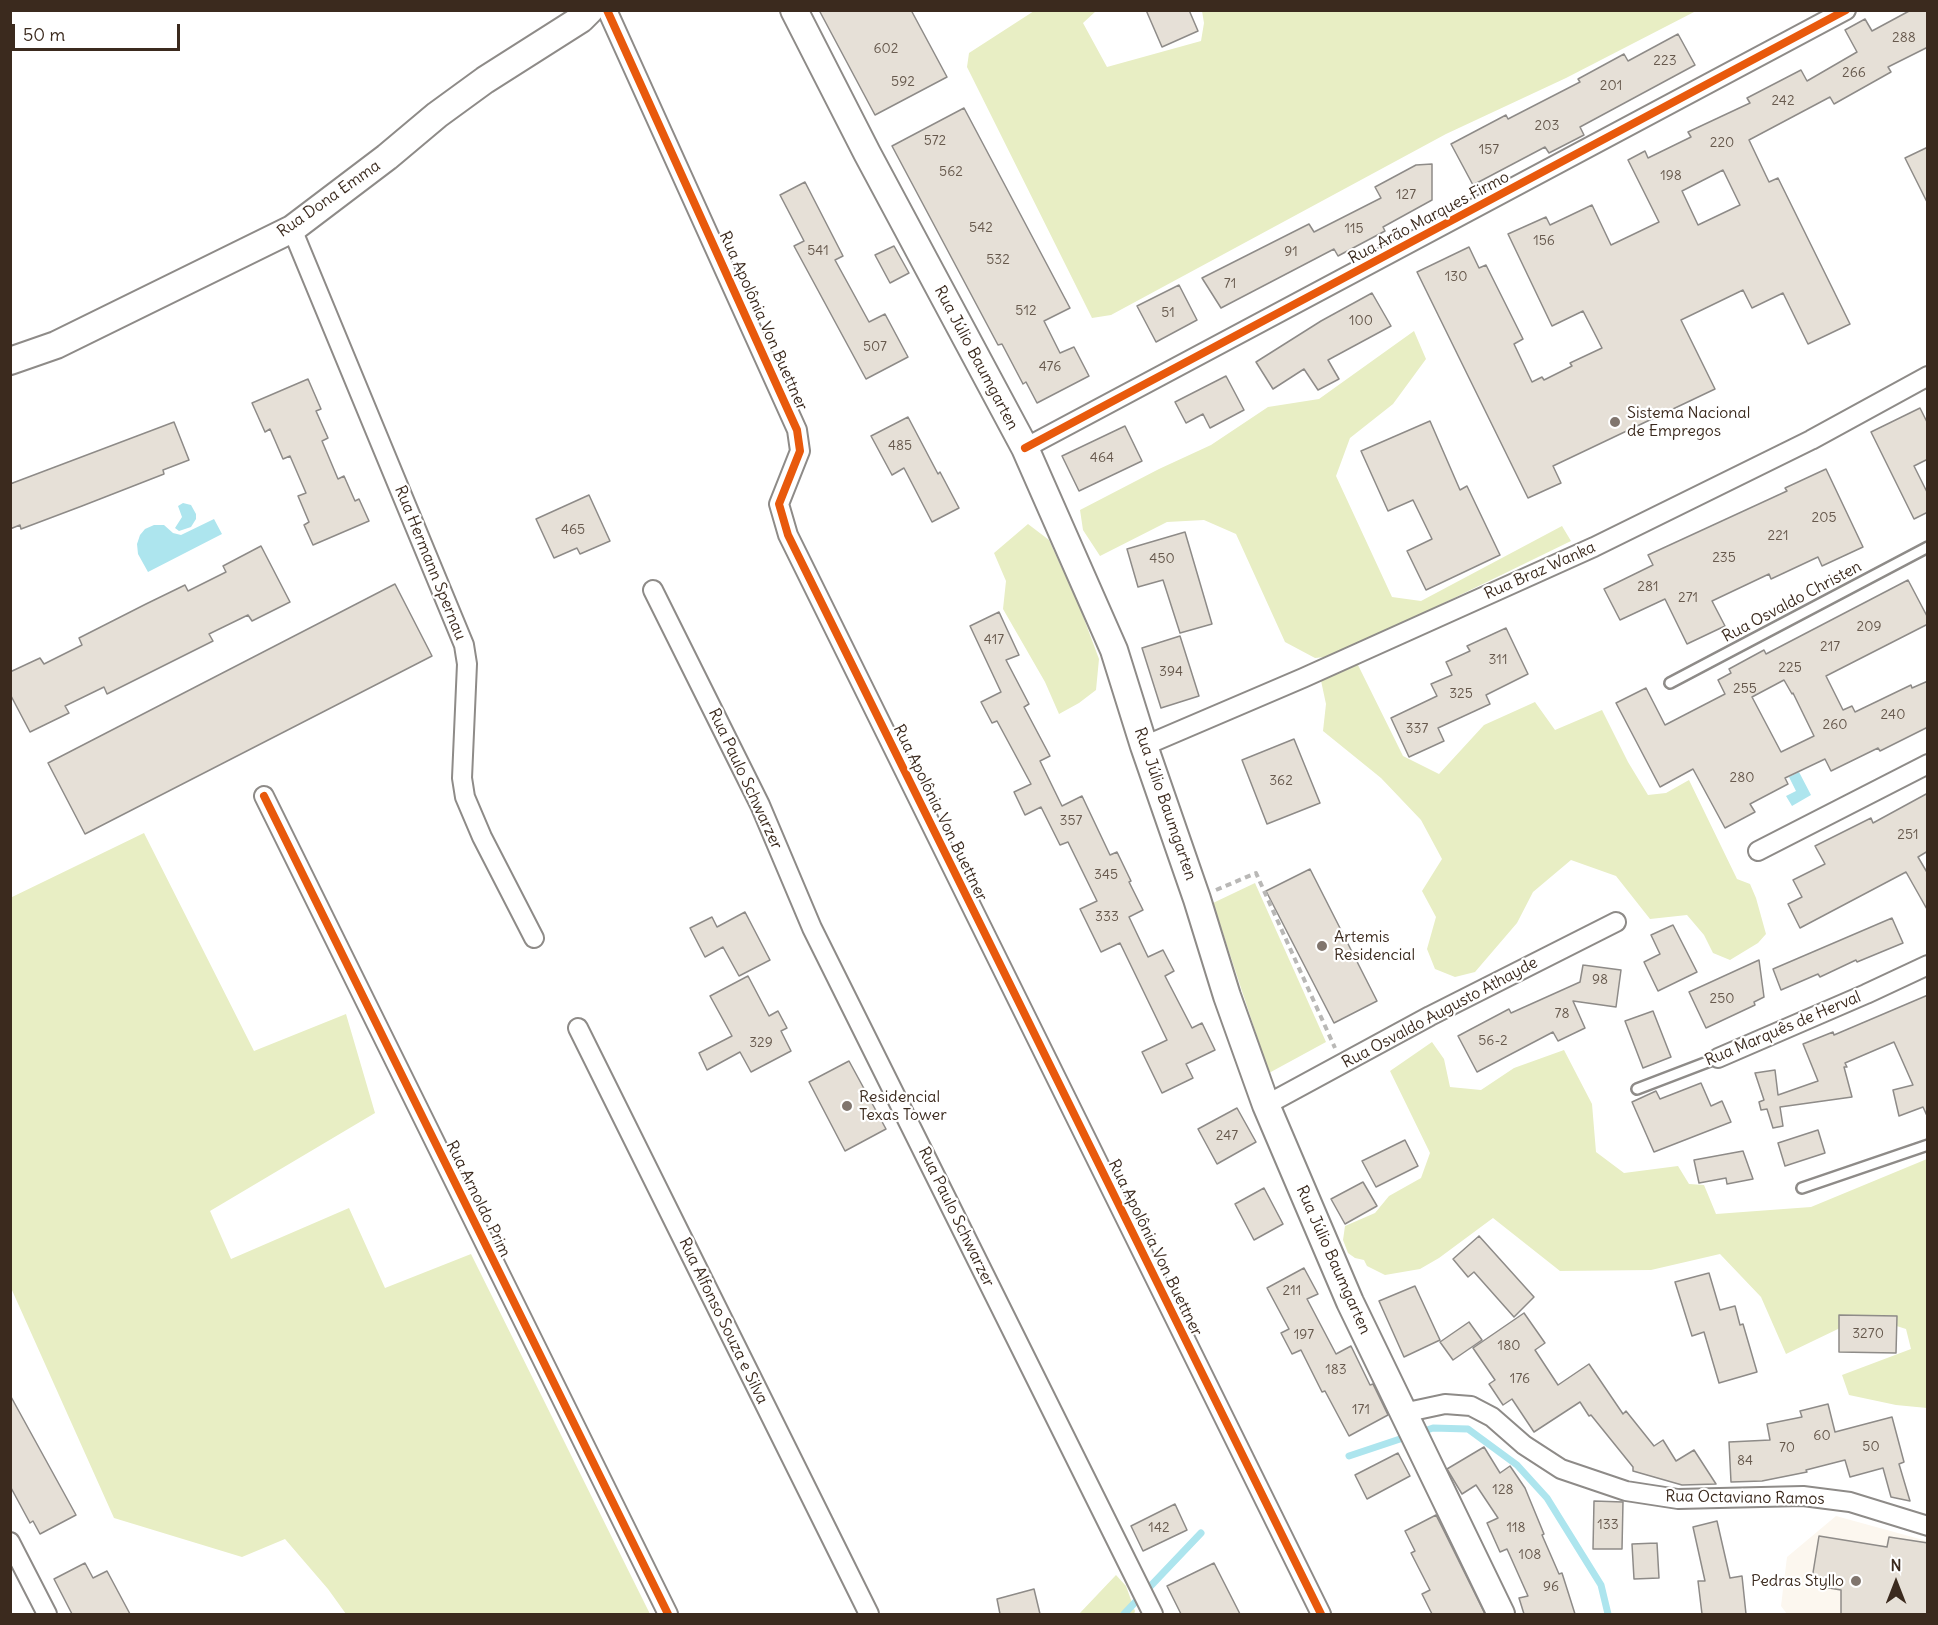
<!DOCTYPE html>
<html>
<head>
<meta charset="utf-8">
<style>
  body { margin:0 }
  #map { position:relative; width:1938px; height:1625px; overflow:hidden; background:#fff; font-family:Delius,sans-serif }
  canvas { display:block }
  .frame { position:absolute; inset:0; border:12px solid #3b2a1e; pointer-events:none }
  .north { position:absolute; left:1866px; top:1553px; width:60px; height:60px; -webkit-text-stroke:4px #fff; paint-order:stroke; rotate:0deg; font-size:16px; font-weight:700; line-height:24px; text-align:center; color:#3b2a1e }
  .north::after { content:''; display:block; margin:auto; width:21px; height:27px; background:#3b2a1e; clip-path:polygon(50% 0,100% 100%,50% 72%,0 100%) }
  .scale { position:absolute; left:12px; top:24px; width:168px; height:27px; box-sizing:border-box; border:3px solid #3b2a1e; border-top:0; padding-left:8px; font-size:18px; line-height:21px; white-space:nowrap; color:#3b2a1e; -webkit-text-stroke:4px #fff; paint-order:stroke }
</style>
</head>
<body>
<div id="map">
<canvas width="1938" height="1625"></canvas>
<div class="frame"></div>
<div class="north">N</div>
<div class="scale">50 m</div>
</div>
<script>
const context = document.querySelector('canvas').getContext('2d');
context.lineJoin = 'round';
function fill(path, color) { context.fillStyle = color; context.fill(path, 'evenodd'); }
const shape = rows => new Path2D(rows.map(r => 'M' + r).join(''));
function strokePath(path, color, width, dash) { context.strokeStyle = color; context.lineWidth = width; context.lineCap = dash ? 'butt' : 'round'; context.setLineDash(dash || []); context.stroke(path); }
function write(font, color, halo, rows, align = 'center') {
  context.font = font + ' Delius,sans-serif'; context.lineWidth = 4.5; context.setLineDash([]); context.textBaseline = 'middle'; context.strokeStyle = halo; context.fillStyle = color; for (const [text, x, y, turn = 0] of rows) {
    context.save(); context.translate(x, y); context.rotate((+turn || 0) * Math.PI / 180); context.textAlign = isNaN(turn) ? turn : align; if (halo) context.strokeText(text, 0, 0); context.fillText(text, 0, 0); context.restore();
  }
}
fill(shape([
  [1836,1516,1927,1541,1927,1614,1787,1614,1781,1606,1787,1557]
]), '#fcf7ef');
fill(shape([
  [1034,11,1096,11,1083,23,1107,67,1201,41,1204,23,1202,11,1696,11,1566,78,1446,134,1111,315,1092,318,967,67,969,53],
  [1414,331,1426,359,1393,404,1350,438,1336,476,1392,597,1421,601,1562,526,1571,541,1335,656,1315,658,1285,642,1236,534,1204,520,1167,522,1100,556,1083,530,1080,510,1159,469,1211,445,1268,407,1319,399],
  [1028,524,1049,540,1080,608,1099,659,1096,690,1079,703,1059,714,1045,682,1003,609,1006,581,994,553],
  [1357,663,1403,756,1439,774,1484,725,1535,702,1555,730,1602,710,1628,762,1648,795,1666,793,1689,780,1737,879,1750,884,1756,898,1766,934,1758,943,1730,960,1713,953,1704,935,1687,915,1650,919,1616,876,1571,860,1533,892,1517,923,1475,972,1455,977,1435,969,1427,949,1436,917,1422,891,1442,859,1421,820,1381,778,1323,731,1326,704,1320,676],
  [144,833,254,1051,346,1014,375,1113,210,1211,231,1259,349,1208,385,1288,471,1254,650,1614,346,1614,328,1589,285,1539,242,1557,114,1518,11,1288,10,898],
  [1255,883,1326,1042,1269,1073,1213,903],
  [1432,1042,1444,1059,1450,1087,1481,1090,1514,1068,1564,1050,1592,1104,1596,1152,1624,1173,1678,1166,1689,1184,1704,1185,1716,1214,1811,1207,1927,1159,1927,1408,1896,1405,1849,1395,1842,1375,1911,1349,1906,1329,1865,1316,1786,1354,1761,1297,1720,1254,1651,1270,1560,1271,1493,1218,1439,1258,1420,1269,1385,1275,1367,1266,1364,1260,1355,1258,1348,1253,1343,1240,1345,1226,1375,1213,1389,1196,1421,1178,1430,1153,1390,1071],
  [1116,1575,1126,1586,1135,1611,1134,1614,1079,1614]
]), '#e8eec4');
fill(shape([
  [183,503,191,505,196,514,196,519,191,527,179,531,175,528,182,517,178,506],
  [214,519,222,534,148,572,138,554,137,544,140,535,145,529,154,525,164,525,173,533,181,535],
  [1799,772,1811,795,1792,806,1786,796,1796,791,1789,777]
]), '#ade5ee');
strokePath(shape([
  [1349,1456,1433,1428,1468,1429,1517,1465,1547,1498,1601,1585,1608,1614],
  [1124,1614,1201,1533]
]), '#ade5ee', 7);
const building = shape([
  [819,10,911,10,947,77,875,115,819,10],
  [1146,10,1189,10,1198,31,1162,47,1146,10],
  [1911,10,1928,10,1928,47,1888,67,1891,72,1834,104,1830,97,1749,140,1769,182,1778,178,1850,324,1808,344,1783,293,1752,308,1743,290,1681,320,1715,389,1553,466,1561,483,1528,498,1417,272,1469,247,1479,268,1486,265,1523,339,1514,344,1532,382,1542,377,1544,380,1572,366,1570,363,1602,348,1583,311,1552,326,1508,234,1546,217,1550,225,1592,205,1611,245,1659,222,1628,160,1645,151,1648,158,1691,137,1688,132,1750,103,1747,98,1801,70,1807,81,1857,52,1845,30,1865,19,1872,31,1911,10],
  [1723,170,1740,205,1698,225,1682,191,1723,170],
  [1678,34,1695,65,1580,127,1584,135,1549,153,1545,147,1473,185,1451,144,1506,115,1508,119,1580,82,1578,79,1624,54,1628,61,1678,34],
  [964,108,1070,308,1044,321,1060,353,1074,347,1089,376,1037,403,1026,382,1023,384,1002,344,998,345,892,146,964,108],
  [1928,147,1928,204,1905,158,1928,147],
  [1432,164,1432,200,1383,227,1385,231,1338,256,1334,249,1221,308,1202,278,1309,224,1314,232,1381,198,1375,187,1416,165,1432,164],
  [805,182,843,256,835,260,869,322,885,314,908,357,866,379,794,246,804,241,780,195,805,182],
  [894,246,909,273,890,283,875,255,894,246],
  [1179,285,1197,320,1156,342,1137,306,1179,285],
  [1372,293,1391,326,1328,360,1339,379,1318,390,1304,369,1273,389,1256,362,1321,321,1372,293],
  [1226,376,1244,410,1210,428,1203,414,1186,423,1175,402,1226,376],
  [308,379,321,409,316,411,328,438,322,441,338,479,344,476,355,501,359,499,369,521,313,545,304,525,309,522,298,496,306,493,290,456,283,459,270,429,265,432,252,403,308,379],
  [1920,408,1928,424,1928,459,1914,466,1928,494,1928,512,1914,519,1871,432,1920,408],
  [908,417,938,474,940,472,959,508,932,522,904,468,892,475,871,436,908,417],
  [1430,421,1460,490,1467,486,1500,555,1426,590,1407,551,1432,539,1413,500,1388,511,1361,451,1430,421],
  [174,422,189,460,163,470,164,474,82,506,21,529,20,525,10,529,10,484,174,422],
  [1125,426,1142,461,1079,491,1062,456,1125,426],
  [1826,469,1863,547,1822,566,1818,557,1771,579,1769,574,1712,601,1725,626,1687,644,1665,599,1620,620,1604,589,1653,565,1648,555,1787,491,1785,488,1826,469],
  [589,495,610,541,580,554,577,548,554,558,536,519,589,495],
  [1185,532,1212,624,1180,633,1163,580,1138,587,1127,549,1185,532],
  [261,546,290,602,252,621,248,615,209,634,213,641,107,694,104,687,65,706,69,713,30,732,10,694,10,672,40,658,44,664,82,645,79,638,146,604,185,585,188,591,226,572,223,566,261,546],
  [1908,580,1928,618,1928,624,1826,676,1843,710,1852,706,1855,712,1911,685,1912,688,1928,681,1928,727,1880,751,1878,748,1831,771,1825,759,1785,778,1788,784,1750,804,1755,812,1725,828,1693,769,1660,787,1616,703,1646,688,1665,725,1725,694,1718,680,1731,673,1729,669,1764,650,1766,654,1908,580],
  [1784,680,1792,694,1793,693,1814,736,1781,752,1752,697,1784,680],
  [395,584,432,656,85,834,48,763,395,584],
  [999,612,1019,655,1006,660,1029,704,1024,707,1050,756,1040,761,1062,806,1082,796,1110,855,1117,852,1131,881,1129,882,1143,910,1129,917,1148,957,1163,950,1174,971,1165,976,1192,1028,1202,1023,1215,1050,1186,1064,1193,1078,1162,1093,1142,1052,1167,1040,1120,943,1101,952,1080,909,1097,901,1068,842,1060,845,1041,807,1025,815,1014,792,1031,784,997,721,992,723,981,702,1001,692,970,626,999,612],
  [1506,628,1528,674,1486,695,1490,704,1438,728,1444,741,1409,757,1391,718,1437,696,1431,684,1452,675,1446,662,1470,651,1467,646,1506,628],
  [1180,636,1199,696,1161,708,1142,648,1180,636],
  [1294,739,1320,803,1267,824,1242,760,1294,739],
  [1928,793,1928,851,1918,857,1928,874,1928,911,1906,872,1800,928,1788,904,1802,897,1793,880,1825,864,1815,846,1871,818,1873,823,1928,793],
  [1310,869,1377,1001,1334,1023,1266,891,1310,869],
  [745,912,770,960,739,976,723,947,705,957,690,928,712,917,717,927,745,912],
  [1892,918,1903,943,1857,962,1856,960,1820,977,1818,974,1781,990,1773,969,1892,918],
  [1673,925,1697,972,1658,991,1644,962,1660,954,1651,935,1673,925],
  [1759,960,1764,997,1754,1002,1755,1005,1706,1028,1689,992,1759,960],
  [1583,965,1621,970,1616,1007,1573,1001,1585,1028,1558,1041,1553,1032,1477,1072,1458,1036,1509,1009,1511,1013,1580,982,1583,965],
  [748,976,769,1016,778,1011,787,1028,781,1031,791,1051,751,1072,740,1052,707,1070,699,1053,732,1036,710,996,748,976],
  [1928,995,1928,1118,1923,1107,1899,1116,1893,1090,1913,1085,1894,1042,1845,1063,1847,1067,1844,1067,1852,1097,1780,1107,1783,1126,1773,1128,1767,1109,1761,1110,1759,1102,1764,1100,1755,1073,1775,1070,1778,1095,1818,1081,1803,1044,1833,1032,1834,1035,1928,995],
  [1653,1011,1671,1057,1643,1068,1625,1021,1653,1011],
  [849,1061,886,1129,845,1151,809,1082,849,1061],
  [1701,1083,1711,1106,1722,1101,1731,1122,1654,1152,1632,1102,1656,1091,1660,1099,1701,1083],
  [1237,1108,1256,1142,1217,1164,1198,1129,1237,1108],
  [1818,1130,1825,1153,1785,1166,1778,1143,1818,1130],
  [1405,1140,1418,1166,1376,1187,1362,1161,1405,1140],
  [1743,1151,1753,1179,1727,1184,1726,1178,1699,1183,1694,1160,1743,1151],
  [1363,1182,1377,1206,1345,1224,1331,1199,1363,1182],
  [1264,1188,1283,1224,1254,1240,1235,1204,1264,1188],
  [1479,1236,1534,1297,1514,1317,1474,1272,1468,1277,1453,1259,1479,1236],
  [1304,1268,1318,1294,1307,1299,1336,1354,1351,1346,1370,1385,1373,1384,1388,1415,1349,1436,1325,1391,1322,1392,1301,1350,1292,1354,1281,1333,1289,1329,1267,1288,1304,1268],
  [1709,1273,1720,1310,1735,1306,1740,1325,1743,1324,1757,1372,1719,1383,1704,1332,1692,1336,1675,1282,1709,1273],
  [1415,1286,1440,1340,1404,1357,1379,1301,1415,1286],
  [1524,1313,1545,1343,1535,1350,1558,1385,1589,1364,1623,1414,1626,1411,1654,1446,1663,1440,1676,1461,1694,1450,1716,1484,1682,1485,1633,1471,1633,1467,1591,1415,1589,1416,1580,1402,1534,1432,1512,1399,1503,1405,1489,1384,1495,1380,1473,1348,1524,1313],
  [1839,1315,1897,1316,1896,1353,1839,1352,1839,1315],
  [1469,1322,1482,1340,1453,1360,1440,1342,1469,1322],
  [10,1395,76,1515,40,1534,33,1521,30,1523,10,1486,10,1395],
  [1828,1404,1835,1432,1892,1417,1904,1462,1899,1464,1910,1501,1891,1497,1883,1468,1850,1477,1845,1460,1806,1470,1807,1472,1762,1481,1731,1482,1729,1442,1770,1440,1767,1424,1802,1417,1800,1411,1828,1404],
  [1484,1447,1500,1473,1510,1466,1525,1488,1544,1534,1542,1535,1559,1574,1562,1573,1575,1614,1524,1614,1519,1598,1528,1596,1507,1549,1500,1552,1487,1523,1498,1518,1476,1485,1462,1494,1447,1469,1484,1447],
  [1398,1453,1410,1476,1367,1499,1355,1475,1398,1453],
  [1594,1501,1623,1502,1622,1549,1593,1549,1594,1501],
  [1175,1504,1187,1530,1143,1551,1131,1526,1175,1504],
  [1436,1515,1445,1533,1485,1614,1432,1614,1422,1594,1430,1590,1411,1553,1415,1551,1405,1531,1436,1515],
  [1717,1521,1730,1578,1742,1576,1746,1614,1702,1614,1698,1581,1705,1581,1693,1527,1717,1521],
  [1819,1536,1887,1547,1889,1537,1928,1543,1928,1614,1841,1614,1841,1590,1811,1585,1819,1536],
  [1657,1543,1659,1578,1634,1579,1632,1544,1657,1543],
  [85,1563,93,1578,107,1571,130,1614,72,1614,54,1579,85,1563],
  [1214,1563,1240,1614,1181,1614,1167,1586,1214,1563],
  [1034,1589,1040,1614,1000,1614,997,1599,1034,1589]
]);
fill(building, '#e6e0d7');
strokePath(building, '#8e8b88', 1.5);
const lane = shape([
  [1670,683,1928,547],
  [1637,1089,1718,1058],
  [1802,1188,1928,1145]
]);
const street = shape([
  [607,10,797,430,800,451,779,504,788,535,1321,1614],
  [292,229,464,645,467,664,462,778,465,797,482,837,534,938],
  [1025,448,1846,10],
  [653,590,760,805,812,928,1153,1614],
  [1144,746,1303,678,1594,547,1811,440,1928,376],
  [264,796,668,1614],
  [1758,851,1928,764],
  [578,1028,869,1614],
  [1718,1058,1866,994,1928,965],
  [1266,1105,1430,1016,1616,922],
  [1403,1413,1445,1404,1471,1406,1492,1417,1524,1445,1561,1469,1626,1491,1678,1499,1803,1496,1850,1502,1928,1526],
  [10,1542,47,1614]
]);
const secondary = shape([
  [794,10,867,153,1025,448,1114,650,1144,746,1197,899,1227,996,1266,1105,1350,1302,1501,1614],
  [10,361,56,345,292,229,387,157,437,115,485,80,581,19,590,10]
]);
strokePath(lane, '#8e8b88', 14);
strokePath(street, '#8e8b88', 22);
strokePath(secondary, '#8e8b88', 30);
strokePath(shape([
  [1216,890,1256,873,1335,1048]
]), '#b9b8b6', 4, [6, 4.5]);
strokePath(lane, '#fff', 9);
strokePath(street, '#fff', 18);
strokePath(secondary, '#fff', 26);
strokePath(shape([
  [607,10,797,430,800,451,779,504,788,535,1321,1614],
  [1025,448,1846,10],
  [264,796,668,1614]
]), '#e8590c', 8);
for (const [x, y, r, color] of [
  [1615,422,6,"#80756d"],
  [1322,946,6,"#80756d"],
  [847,1106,6,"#80756d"],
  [1856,1581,6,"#80756d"]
]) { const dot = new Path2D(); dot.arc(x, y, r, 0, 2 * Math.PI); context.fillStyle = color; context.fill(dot); strokePath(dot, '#fff', 2); }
write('14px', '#66584c', null, [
  ["288",1904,38],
  ["602",886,49],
  ["223",1665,61],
  ["266",1854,73],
  ["592",903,82],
  ["201",1611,86],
  ["242",1783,101],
  ["203",1547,126],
  ["572",935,141],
  ["220",1722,143],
  ["157",1489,150],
  ["562",951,172],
  ["198",1671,176],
  ["127",1406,195],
  ["542",981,228],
  ["115",1354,229],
  ["156",1544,241],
  ["541",818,251],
  ["91",1291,252],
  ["532",998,260],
  ["130",1456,277],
  ["71",1230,284],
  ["512",1026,311],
  ["51",1168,313],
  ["100",1361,321],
  ["507",875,347],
  ["476",1050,367],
  ["485",900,446],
  ["464",1102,458],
  ["205",1824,518],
  ["465",573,530],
  ["221",1778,536],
  ["235",1724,558],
  ["450",1162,559],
  ["281",1648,587],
  ["271",1688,598],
  ["209",1869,627],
  ["417",994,640],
  ["217",1830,647],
  ["311",1498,660],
  ["225",1790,668],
  ["394",1171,672],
  ["255",1745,689],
  ["325",1461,694],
  ["240",1893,715],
  ["260",1835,725],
  ["337",1417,729],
  ["280",1742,778],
  ["362",1281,781],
  ["357",1071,821],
  ["251",1908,835],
  ["345",1106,875],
  ["333",1107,917],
  ["98",1600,980],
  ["250",1722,999],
  ["78",1562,1014],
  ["56-2",1493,1041],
  ["329",761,1043],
  ["247",1227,1136],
  ["211",1292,1291],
  ["3270",1868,1334],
  ["197",1304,1335],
  ["180",1509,1346],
  ["183",1336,1370],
  ["176",1520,1379],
  ["171",1361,1410],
  ["60",1822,1436],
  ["50",1871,1447],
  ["70",1787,1448],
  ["84",1745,1461],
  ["128",1503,1490],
  ["133",1608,1525],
  ["142",1159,1528],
  ["118",1516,1528],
  ["108",1530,1555],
  ["96",1551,1587]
]);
write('16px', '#3b2a1e', '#fff', [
  ["Rua Dona Emma",329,199,-35],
  ["Rua Arão Marques Firmo",1429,218,-28],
  ["Rua Apolônia Von Buettner",763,321,66],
  ["Rua Júlio Baumgarten",976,358,62],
  ["Rua Hermann Spernau",430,563,68],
  ["Rua Braz Wanka",1540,571,-24],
  ["Rua Osvaldo Christen",1792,602,-28],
  ["Rua Paulo Schwarzer",745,779,65],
  ["Rua Júlio Baumgarten",1165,804,71],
  ["Rua Apolônia Von Buettner",940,813,64],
  ["Rua Osvaldo Augusto Athayde",1440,1013,-28],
  ["Rua Marquês de Herval",1783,1029,-23],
  ["Rua Arnoldo Prim",478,1199,64],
  ["Rua Paulo Schwarzer",956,1217,64],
  ["Rua Apolônia Von Buettner",1155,1248,64],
  ["Rua Júlio Baumgarten",1333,1260,66],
  ["Rua Alfonso Souza e Silva",723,1321,64],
  ["Rua Octaviano Ramos",1745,1498,1]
]);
write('16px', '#3b2a1e', '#fff', [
  ["Sistema Nacional",1627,413],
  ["de Empregos",1627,431],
  ["Artemis",1334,937],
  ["Residencial",1334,955],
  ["Residencial",859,1097],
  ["Texas Tower",859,1115],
  ["Pedras Styllo",1844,1581,"right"]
], 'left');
</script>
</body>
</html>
